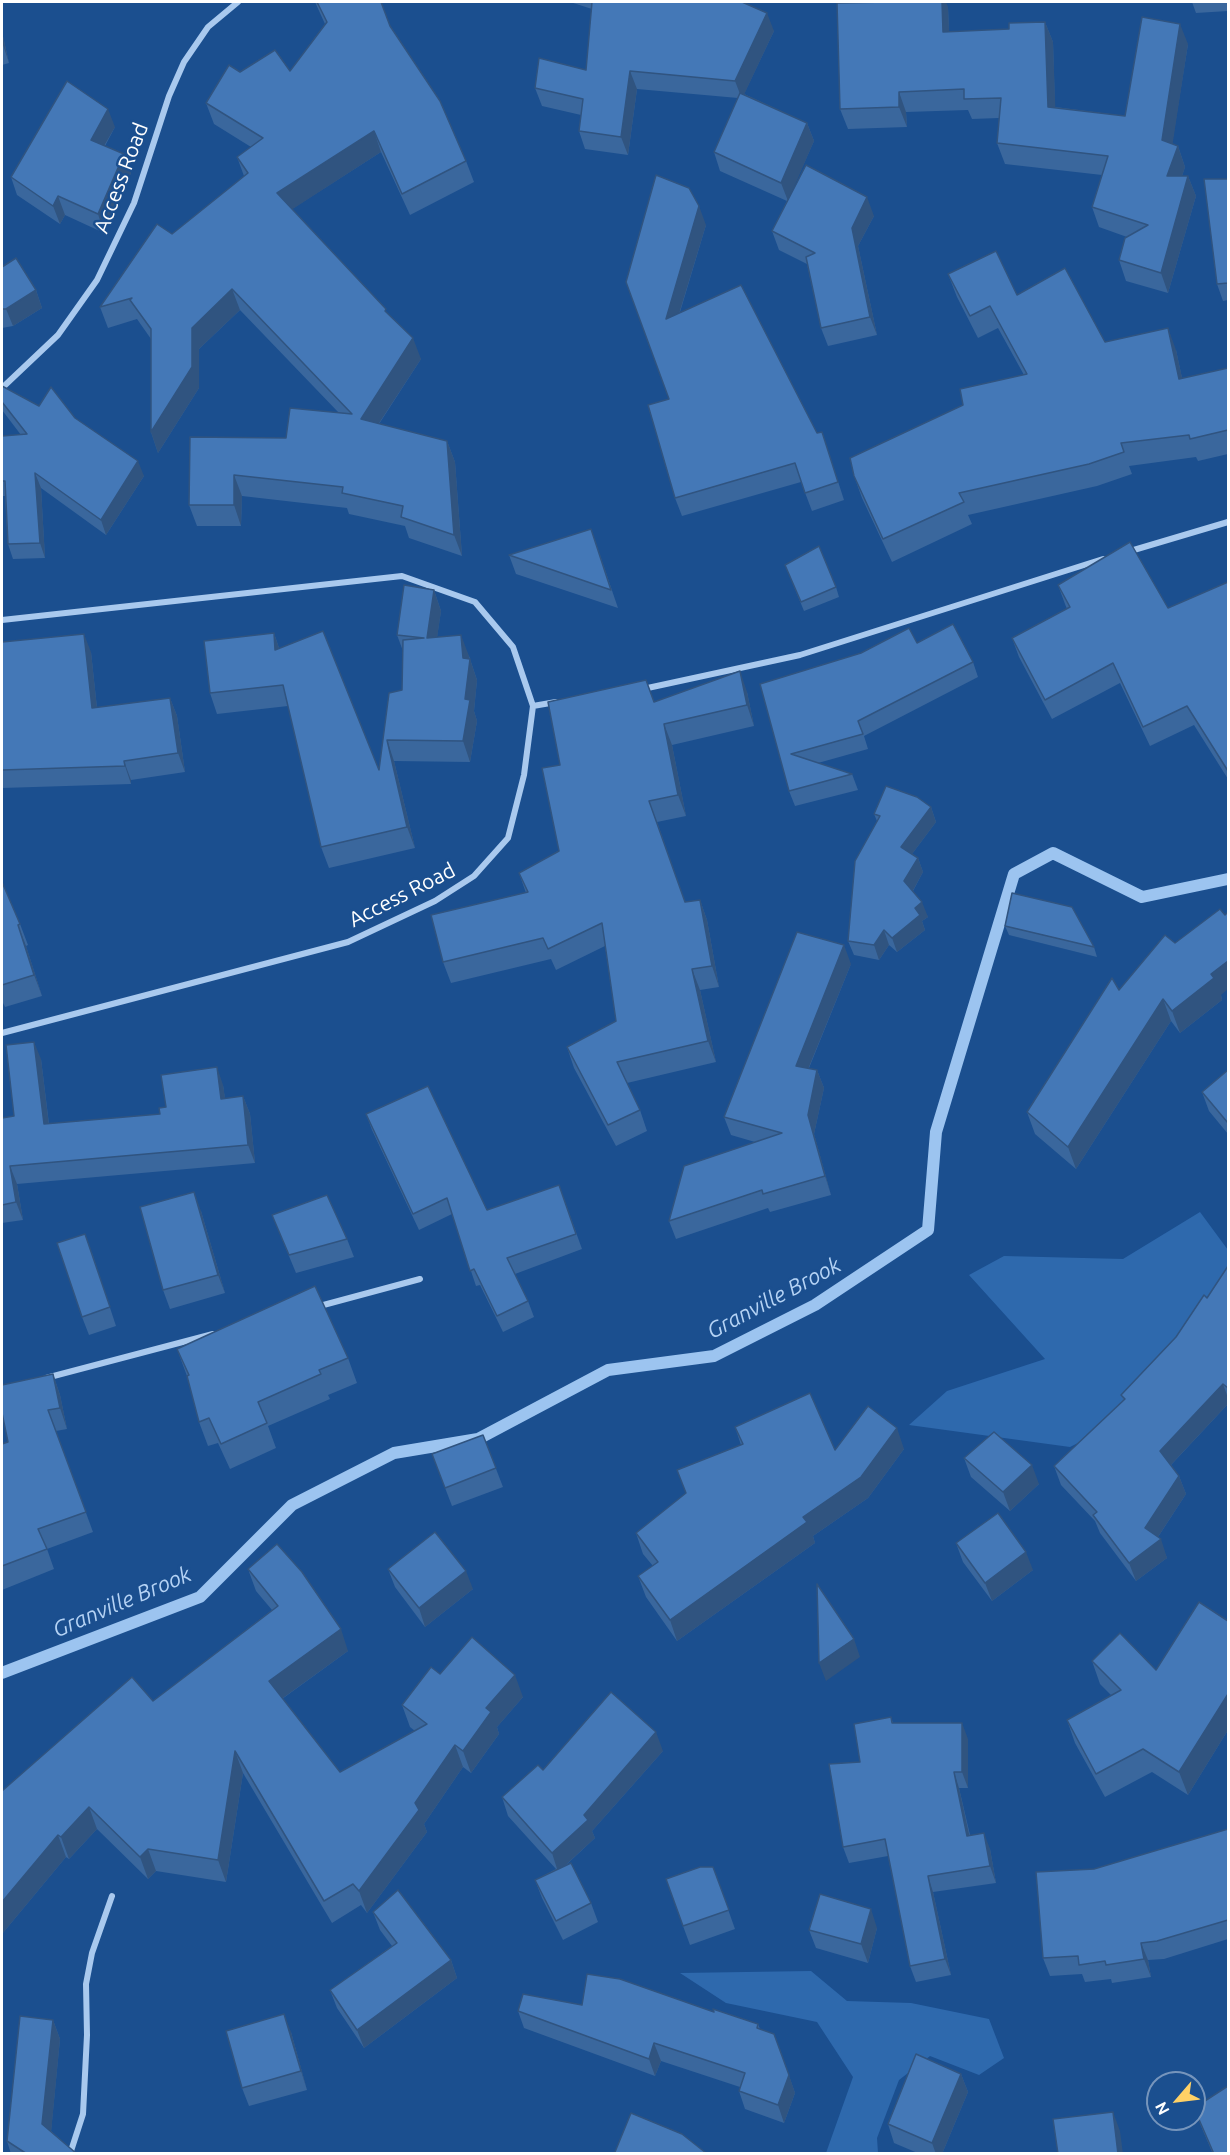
<!DOCTYPE html>
<html>
<head>
<meta charset="utf-8">
<style>
  body { margin:0 }
  #map { position:relative; width:1230px; height:2155px; overflow:hidden; background:#1b4f8f; font-family:Ubuntu,sans-serif }
  canvas { display:block }
  .frame { position:absolute; inset:0; border:3px solid #fff; pointer-events:none }
  .north { position:absolute; left:1146px; top:2071px; width:60px; height:60px; box-sizing:border-box; background:#1b4f8f; border:2px solid #7695bc; border-radius:50%; rotate:242deg; font-size:16px; font-weight:700; line-height:24px; text-align:center; color:#fff }
  .north::after { content:''; display:block; margin:auto; width:21px; height:27px; background:#ffd166; clip-path:polygon(50% 0,100% 100%,50% 72%,0 100%) }
</style>
</head>
<body>
<div id="map">
<canvas width="1230" height="2155"></canvas>
<div class="frame"></div>
<div class="north">N</div>
</div>
<script>
const context = document.querySelector('canvas').getContext('2d');
context.lineJoin = 'round';
function fill(path, color) { context.fillStyle = color; context.fill(path, 'evenodd'); }
const shape = rows => new Path2D(rows.map(r => 'M' + r).join(''));
function strokePath(path, color, width, dash) { context.strokeStyle = color; context.lineWidth = width; context.lineCap = dash ? 'butt' : 'round'; context.setLineDash(dash || []); context.stroke(path); }
function write(font, color, halo, rows, align = 'center') {
  context.font = font + ' Ubuntu,sans-serif'; context.lineWidth = 5; context.setLineDash([]); context.textBaseline = 'middle'; context.strokeStyle = halo; context.fillStyle = color; for (const [text, x, y, turn = 0] of rows) {
    context.save(); context.translate(x, y); context.rotate((+turn || 0) * Math.PI / 180); context.textAlign = isNaN(turn) ? turn : align; if (halo) context.strokeText(text, 0, 0); context.fillText(text, 0, 0); context.restore();
  }
}
fill(shape([
  [1200,1212,1228,1250,1228,1278,1142,1411,1070,1447,909,1425,947,1391,1045,1359,969,1275,1004,1256,1123,1259],
  [811,1971,847,2001,911,2003,989,2019,1004,2058,979,2075,930,2056,899,2080,877,2138,878,2153,826,2153,853,2077,817,2022,726,2003,680,1973]
]), '#2e69ad');
strokePath(shape([
  [2,1673,200,1597,292,1505,394,1453,478,1439,608,1370,714,1356,815,1305,928,1230,936,1132,1014,874,1053,853,1142,897,1228,879]
]), '#9cc4f0', 12);
strokePath(shape([
  [2,388,58,335,97,280,134,203,169,96,184,62,208,27,238,2],
  [1127,552,1228,522],
  [2,620,402,576,475,602,513,647,533,706,524,775,508,838,474,876,435,901,348,942,2,1033],
  [643,689,800,655,1103,559],
  [533,706,556,702],
  [316,1307,420,1279],
  [46,1378,213,1334],
  [70,2154,83,2114,87,2035,86,1984,92,1953,112,1896]
]), '#a9c9ee', 6);
fill(shape([
  [315,2,381,2,390,26,466,161,474,182,410,215,381,152,292,209,388,315,421,359,379,424,447,441,455,462,462,556,409,538,405,526,349,514,347,508,242,496,241,526,197,526,189,505,286,438,339,413,240,310,199,349,199,388,158,453,151,432,151,339,137,319,108,328,100,307,172,234,244,176,237,157,251,147,214,124,206,103,240,72,290,71,325,24],
  [570,2,742,2,774,31,744,94,807,123,814,141,789,197,874,216,858,246,877,335,828,346,821,328,807,264,779,250,772,231,787,201,720,171,714,152,738,98,637,89,628,155,585,149,579,131,581,115,542,106,535,88,586,70,592,9],
  [1192,2,1228,2,1228,11,1196,13],
  [948,7,949,32,1009,29,1045,22,1053,42,1055,107,1125,116,1188,44,1172,144,1178,146,1185,167,1182,176,1188,176,1196,196,1168,293,1126,281,1119,260,1127,237,1099,227,1092,207,1102,175,1005,164,997,143,999,118,972,119,968,110,906,112,907,127,848,129,840,109],
  [2,32,9,63,2,65],
  [115,127,105,146,124,154,131,173,104,233,65,215,60,224,17,195,11,177],
  [1228,179,1228,300,1223,301,1217,284],
  [706,225,680,312,817,433,822,432,844,500,812,511,801,482,682,516,675,498,669,399,626,282],
  [2,267,36,290,42,308,13,326,2,328],
  [948,274,1017,295,1105,342,1176,350,1182,378,1228,368,1228,454,1198,461,1196,457,1129,466,1132,474,1097,486,968,515,972,524,892,562,862,498,854,476,963,405,1024,375,998,328,978,338,957,297],
  [2,386,39,406,75,418,144,476,106,535,41,488,45,558,13,559,8,544,5,496,2,496,2,436,21,435,2,410],
  [591,529,618,608,516,574,509,555],
  [785,565,836,587,839,597,804,611],
  [1228,582,1228,779,1194,725,1150,746,1120,683,1052,719,1019,657,1012,638,1067,609,1065,604,1058,585,1168,608],
  [434,590,441,611,437,637,469,656,477,680,474,711,477,721,470,762,394,761,415,848,329,868,321,847,288,706,217,714,210,693,274,633,279,648,379,770,389,693,402,690,403,651,397,635],
  [2,642,91,652,97,708,170,698,177,716,185,772,131,780,131,784,2,788],
  [917,643,973,662,978,677,864,736,868,749,818,763,852,774,858,790,795,806,789,791,760,684],
  [747,692,754,726,672,745,686,816,657,822,685,902,700,900,707,920,719,987,700,990,716,1062,627,1083,640,1110,647,1131,616,1146,574,1068,567,1047,616,1021,605,946,556,970,551,959,451,983,443,962,526,893,519,873,559,851,560,765],
  [931,807,936,822,912,854,918,858,923,872,913,891,928,917,922,921,925,930,897,952,889,945,879,960,854,955,848,941,877,821,874,814],
  [2,882,20,924,28,945,26,946,42,996,5,1007,3,1003,2,1004],
  [1005,926,1094,947,1097,957,1009,935],
  [851,964,809,1068,817,1070,824,1088,814,1134,831,1195,770,1212,768,1208,676,1239,669,1221,755,1142,731,1135,724,1117],
  [1119,990,1221,995,1222,1000,1180,1033,1171,1021,1076,1169,1035,1134,1027,1112],
  [41,1059,49,1124,160,1114,166,1107,223,1085,225,1099,243,1096,250,1114,255,1163,17,1184,23,1220,2,1223,2,1118,14,1116],
  [1228,1070,1228,1134,1209,1111,1202,1092],
  [366,1114,487,1210,559,1185,582,1249,515,1274,528,1301,534,1317,503,1332,480,1285,476,1286,452,1214,419,1230,372,1130],
  [201,1211,225,1293,170,1309,163,1290],
  [272,1215,347,1239,354,1257,296,1273],
  [92,1253,116,1326,89,1335,82,1317],
  [1228,1266,1228,1404,1171,1465,1179,1476,1186,1494,1158,1537,1167,1558,1136,1581,1100,1533,1095,1521,1061,1485,1054,1466,1123,1400,1121,1395,1176,1337,1207,1298],
  [177,1349,348,1358,357,1383,328,1395,330,1399,268,1426,276,1448,230,1469,218,1443,208,1446,199,1422,187,1376],
  [53,1374,60,1395,67,1429,56,1431,93,1532,47,1549,54,1569,2,1590,2,1444,8,1442],
  [735,1427,835,1450,904,1449,868,1498,813,1536,815,1543,677,1641,646,1597,638,1576,653,1566,643,1554,636,1533,686,1494,741,1445],
  [483,1435,503,1487,452,1506,432,1454],
  [964,1458,1039,1484,1010,1511,971,1477],
  [956,1543,1033,1570,992,1601,963,1562],
  [248,1569,348,1651,282,1699,340,1772,415,1731,410,1727,402,1705,440,1674,523,1697,497,1727,499,1734,471,1773,463,1767,424,1824,427,1832,367,1913,361,1905,332,1923,243,1773,226,1882,156,1871,148,1879,97,1829,69,1859,66,1857,2,1934,2,1790,2,1791,153,1701,272,1610,256,1591],
  [388,1569,473,1589,425,1627,395,1587],
  [1228,1621,1228,1730,1188,1795,1152,1772,1105,1797,1075,1743,1067,1720,1111,1695,1100,1684,1092,1661,1156,1670],
  [891,1717,893,1723,968,1739,968,1788,959,1788,970,1835,990,1849,996,1883,933,1892,951,1975,916,1982,910,1966,888,1856,849,1863,843,1847,860,1762],
  [663,1751,592,1831,595,1838,566,1865,591,1903,598,1922,563,1940,542,1898,535,1880,556,1869,508,1816,502,1797,543,1770],
  [1228,1829,1228,1939,1164,1959,1148,1960,1151,1977,1112,1983,1111,1979,1085,1982,1082,1974,1050,1976,1043,1958,1094,1869],
  [713,1867,735,1929,690,1945,683,1926],
  [373,1912,451,1960,457,1978,364,2048,337,2008,330,1990,392,1946,380,1930],
  [877,1928,868,1963,816,1948,809,1930],
  [518,2011,714,2012,758,2024,760,2029,774,2034,795,2093,784,2123,745,2109,739,2091,740,2087,661,2061,655,2076,524,2028],
  [53,2020,60,2039,51,2131,77,2154,11,2154,7,2141],
  [291,2032,307,2090,249,2106,242,2088],
  [961,2074,968,2092,942,2154,920,2154,894,2143,888,2124],
  [1194,2108,1228,2154,1213,2154,1201,2126]
]), '#3a679d');
fill(shape([
  [942,2,946,2,948,7,950,53,943,32],
  [767,13,774,31,742,99,735,81],
  [1045,22,1053,42,1056,127,1048,107],
  [1180,24,1188,44,1170,161,1162,140],
  [2,32,9,63,2,42],
  [630,71,637,89,628,155,621,137],
  [899,92,906,112,907,127,899,107],
  [108,109,115,127,97,158,91,140],
  [807,123,814,141,788,201,781,183],
  [374,131,381,152,285,214,277,193],
  [1178,146,1185,167,1175,197,1167,176],
  [124,154,131,173,104,233,98,214],
  [1188,176,1196,196,1168,293,1161,273],
  [58,196,65,215,60,224,53,206],
  [867,197,874,216,858,246,877,335,870,317,852,228],
  [699,206,706,225,672,337,666,319],
  [232,289,240,310,199,349,199,388,158,453,151,432,192,328],
  [36,290,42,308,13,326,6,309],
  [1168,328,1176,350,1187,401,1179,379],
  [413,338,421,359,368,440,361,419],
  [447,441,455,462,462,556,454,535],
  [138,461,144,476,106,535,101,520],
  [35,473,41,488,45,558,40,543],
  [234,475,242,496,241,526,234,505],
  [434,590,441,611,434,659,427,638],
  [274,633,281,654,275,650],
  [84,634,91,652,99,727,92,708],
  [461,635,469,656,469,662,470,659,477,680,474,711,477,721,470,762,463,741,465,699],
  [740,671,747,692,754,726,747,705],
  [170,698,177,716,185,772,178,753],
  [664,724,672,745,686,816,678,795],
  [387,740,394,761,415,848,407,827],
  [124,761,131,780,131,784,125,766],
  [931,807,936,822,906,862,901,847],
  [918,858,923,872,910,896,904,881],
  [700,900,707,920,719,987,712,966],
  [922,902,928,917,922,921,925,930,897,952,892,938,915,908],
  [18,925,26,946,42,996,34,975],
  [884,930,889,945,879,960,874,945],
  [844,945,851,964,802,1084,796,1066],
  [1228,961,1228,989,1221,995,1222,1000,1180,1033,1172,1011,1211,974],
  [692,969,700,990,716,1062,708,1041],
  [1163,999,1171,1021,1076,1169,1068,1147],
  [34,1042,41,1059,51,1142,44,1124],
  [217,1067,223,1085,228,1117,221,1099],
  [817,1070,824,1088,814,1134,831,1195,825,1176,808,1115],
  [243,1096,250,1114,255,1163,248,1145],
  [10,1166,17,1184,23,1220,16,1202],
  [194,1192,201,1211,225,1293,218,1275],
  [53,1374,60,1395,67,1429,60,1408],
  [1223,1384,1228,1398,1228,1404,1167,1469,1160,1451],
  [897,1428,904,1449,868,1498,813,1536,815,1543,677,1641,670,1620,803,1517],
  [1032,1465,1039,1484,1010,1511,1003,1492],
  [1179,1476,1186,1494,1152,1546,1145,1528],
  [1161,1539,1167,1558,1136,1581,1129,1563],
  [1026,1552,1033,1570,992,1601,985,1583],
  [466,1571,473,1589,425,1627,419,1608],
  [341,1629,348,1651,276,1703,269,1681],
  [854,1639,860,1657,826,1681,819,1663],
  [515,1675,523,1697,497,1727,499,1734,471,1773,463,1751,486,1708],
  [1228,1694,1228,1730,1188,1795,1179,1772],
  [962,1723,968,1739,968,1788,962,1772],
  [656,1732,663,1751,592,1831,595,1838,558,1872,552,1853,584,1815],
  [455,1745,463,1767,424,1824,427,1832,367,1913,359,1891,415,1803],
  [235,1751,243,1773,226,1882,218,1860],
  [954,1772,959,1788,973,1852,967,1836],
  [89,1807,97,1829,69,1859,61,1837],
  [984,1833,990,1849,996,1883,990,1866],
  [58,1835,66,1857,2,1934,2,1902],
  [148,1849,156,1871,148,1879,140,1857],
  [928,1876,933,1892,951,1975,945,1959],
  [871,1909,877,1928,868,1963,861,1944],
  [1141,1943,1148,1960,1151,1977,1144,1959],
  [451,1960,457,1978,364,2048,357,2030],
  [284,2014,291,2032,307,2090,301,2071],
  [53,2020,60,2039,50,2144,42,2124],
  [654,2043,661,2061,655,2076,649,2059],
  [961,2074,968,2092,942,2154,936,2154,932,2143],
  [789,2075,795,2093,784,2123,778,2105],
  [1113,2112,1120,2131,1123,2154,1118,2154]
]), '#305480');
const building = shape([
  [317,2,381,2,390,26,440,101,466,161,402,194,374,131,277,193,386,309,385,311,413,338,361,419,447,441,454,535,401,517,403,506,342,493,343,487,234,475,234,505,189,505,190,437,286,438,290,408,352,414,232,289,192,328,192,367,151,432,151,329,130,300,132,298,100,307,157,224,172,234,248,173,237,157,263,138,206,103,229,65,240,72,275,50,290,71,327,22,317,2],
  [592,2,742,2,767,13,735,81,630,71,621,137,579,131,583,99,535,88,539,58,586,70,592,2],
  [888,2,942,2,943,32,1009,29,1009,23,1045,22,1048,107,1125,116,1142,17,1180,24,1162,140,1178,146,1167,176,1188,176,1161,273,1119,260,1125,238,1148,225,1092,207,1108,156,997,143,1001,98,964,99,964,89,899,92,899,107,840,109,837,3,888,2],
  [67,81,108,109,91,140,124,154,98,214,58,196,53,206,11,177,67,81],
  [740,93,807,123,781,183,714,152,740,93],
  [806,165,867,197,852,228,870,317,821,328,806,257,815,253,772,231,806,165],
  [656,175,689,188,699,206,666,319,741,285,817,433,822,432,838,482,805,493,795,463,675,498,648,405,669,399,626,282,656,175],
  [1204,179,1228,179,1228,283,1217,284,1204,179],
  [996,251,1017,295,1065,268,1105,342,1168,328,1179,379,1228,368,1228,430,1190,439,1189,435,1121,443,1124,452,1089,464,959,493,964,502,883,539,854,476,850,458,963,405,960,389,1027,374,990,306,970,316,948,274,996,251],
  [16,258,36,290,6,309,2,309,2,267,16,258],
  [2,386,39,406,51,387,75,418,138,461,101,520,35,473,40,543,8,544,5,481,2,481,2,436,27,434,2,402,2,386],
  [591,529,611,590,509,555,591,529],
  [1130,542,1168,608,1228,582,1228,771,1187,706,1143,727,1113,663,1045,700,1012,638,1070,607,1058,585,1130,542],
  [819,546,836,587,801,602,785,565,819,546],
  [404,585,434,590,427,638,461,635,463,658,470,659,465,699,470,700,463,741,387,740,407,827,321,847,283,685,210,693,204,641,274,633,275,650,323,631,379,770,389,693,402,690,403,640,424,638,397,635,404,585],
  [953,624,973,662,858,721,863,734,791,754,852,774,789,791,760,684,861,653,909,628,917,643,953,624],
  [84,634,92,708,170,698,178,753,124,761,125,766,2,770,2,642,84,634],
  [740,671,747,705,664,724,678,795,649,801,685,902,700,900,712,966,692,969,708,1041,617,1062,640,1110,608,1125,567,1047,616,1021,602,923,548,949,543,938,443,962,431,915,528,892,519,873,559,851,542,768,560,765,548,702,646,680,654,702,740,671],
  [886,786,917,797,931,807,901,847,918,858,904,881,922,902,915,908,920,915,892,938,884,930,874,945,848,941,855,861,880,816,874,814,886,786],
  [2,882,20,924,18,925,34,975,2,985,2,882],
  [1012,893,1072,907,1094,947,1005,926,1012,893],
  [1220,909,1225,915,1228,912,1228,961,1211,974,1214,978,1172,1011,1163,999,1068,1147,1027,1112,1112,978,1119,990,1165,935,1175,943,1220,909],
  [797,932,844,945,796,1066,817,1070,808,1115,825,1176,763,1194,762,1190,669,1221,684,1166,782,1133,724,1117,797,932],
  [34,1042,44,1124,160,1114,159,1108,166,1107,161,1075,217,1067,221,1099,243,1096,248,1145,10,1166,16,1202,2,1205,2,1118,14,1116,6,1045,34,1042],
  [1228,1070,1228,1123,1202,1092,1228,1070],
  [428,1086,487,1210,559,1185,576,1234,507,1258,528,1301,497,1316,474,1269,470,1271,447,1198,413,1214,366,1114,428,1086],
  [194,1192,218,1275,163,1290,140,1207,194,1192],
  [327,1195,347,1239,289,1255,272,1215,327,1195],
  [85,1234,110,1307,82,1317,57,1243,85,1234],
  [1228,1266,1228,1388,1223,1384,1160,1451,1179,1476,1145,1528,1161,1539,1129,1563,1093,1515,1097,1512,1054,1466,1125,1399,1121,1395,1176,1337,1204,1295,1207,1298,1228,1266],
  [315,1286,348,1358,319,1370,321,1374,258,1402,267,1423,221,1444,209,1418,199,1422,187,1376,189,1375,177,1349,315,1286],
  [53,1374,60,1408,48,1410,86,1512,38,1529,47,1549,2,1566,2,1444,8,1442,2,1413,2,1385,53,1374],
  [810,1393,835,1450,868,1406,897,1428,861,1477,803,1517,807,1522,670,1620,638,1576,658,1562,636,1533,686,1493,677,1470,743,1444,735,1427,810,1393],
  [994,1432,1032,1465,1003,1492,964,1458,994,1432],
  [483,1435,496,1468,445,1488,432,1454,483,1435],
  [998,1513,1026,1552,985,1583,956,1543,998,1513],
  [435,1532,466,1571,419,1608,388,1569,435,1532],
  [277,1544,302,1572,341,1629,269,1681,340,1772,427,1724,402,1705,431,1667,440,1674,472,1637,515,1675,486,1708,491,1712,463,1751,455,1745,415,1803,419,1810,359,1891,353,1884,324,1901,235,1751,218,1860,148,1849,140,1857,89,1807,61,1837,58,1835,2,1902,2,1790,2,1791,132,1677,153,1701,278,1606,248,1569,277,1544],
  [817,1584,854,1639,819,1663,817,1584],
  [1199,1602,1228,1621,1228,1694,1179,1772,1143,1749,1096,1774,1067,1720,1121,1690,1092,1661,1120,1633,1156,1670,1199,1602],
  [611,1692,656,1732,584,1815,588,1820,552,1853,502,1797,538,1765,543,1770,611,1692],
  [891,1717,892,1723,962,1723,962,1772,954,1772,967,1836,984,1833,990,1866,928,1876,945,1959,910,1966,885,1839,843,1847,829,1764,860,1762,854,1724,891,1717],
  [1228,1829,1228,1920,1157,1941,1141,1943,1144,1959,1106,1965,1105,1961,1079,1965,1078,1956,1043,1958,1036,1872,1094,1869,1228,1829],
  [571,1863,591,1903,556,1921,535,1880,571,1863],
  [700,1867,713,1867,729,1910,683,1926,666,1879,700,1867],
  [398,1890,451,1960,357,2030,330,1990,397,1943,373,1912,398,1890],
  [820,1894,871,1909,861,1944,809,1930,820,1894],
  [587,1974,620,1979,714,2012,713,2009,758,2024,757,2028,774,2034,789,2075,778,2105,739,2091,745,2073,654,2043,649,2059,518,2011,523,1994,582,2005,587,1974],
  [284,2014,301,2071,242,2088,226,2031,284,2014],
  [20,2016,53,2020,42,2124,77,2154,27,2154,7,2141,20,2016],
  [916,2054,961,2074,932,2143,888,2124,916,2054],
  [1228,2086,1228,2154,1214,2154,1194,2108,1228,2086],
  [1113,2112,1118,2154,1058,2154,1053,2119,1113,2112],
  [631,2113,682,2134,706,2153,618,2154,615,2152,631,2113]
]);
fill(building, '#4478b7');
strokePath(building, '#305480', 1.5);
write('21px', '#fff', '#1b4f8f', [
  ["Access Road",121,178,-69],
  ["Access Road",402,895,-27]
]);
write('italic 22px', '#b5d3f5', '#1b4f8f', [
  ["Granville Brook",774,1298,-28],
  ["Granville Brook",122,1602,-23]
]);
</script>
</body>
</html>
